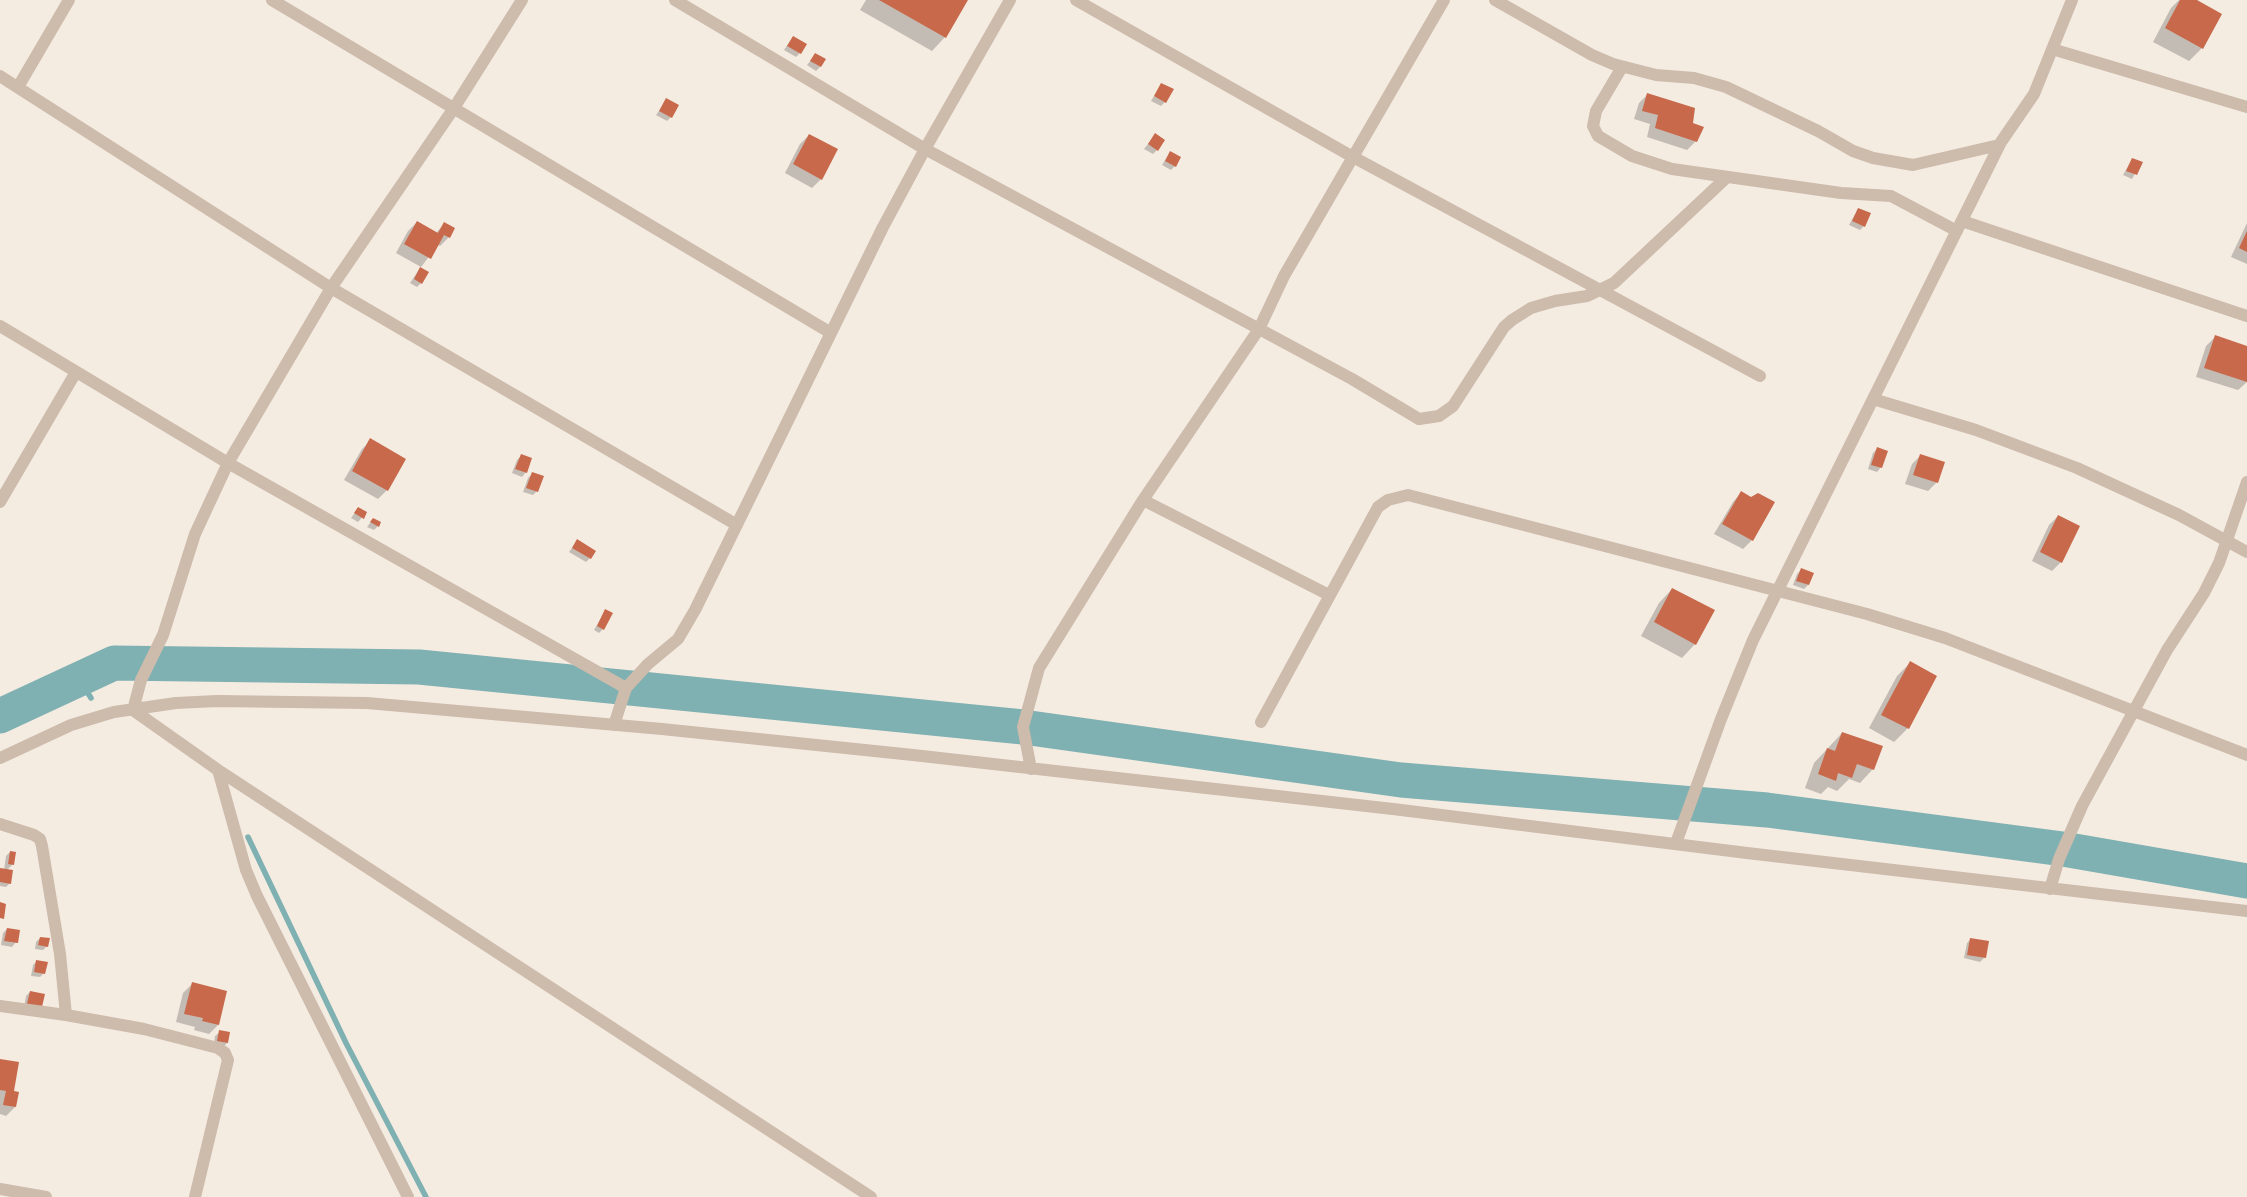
<!DOCTYPE html>
<html>
<head>
<meta charset="utf-8">
<style>
  body { margin:0 }
  canvas { display:block; background:#f4ebe1 }
</style>
</head>
<body>
<canvas width="2247" height="1197"></canvas>
<script>
const context = document.querySelector('canvas').getContext('2d');
context.lineJoin = 'round';
function fill(path, color) { context.fillStyle = color; context.fill(path, 'evenodd'); }
const shape = rows => new Path2D(rows.map(r => 'M' + r).join(''));
function strokePath(path, color, width, dash) { context.strokeStyle = color; context.lineWidth = width; context.lineCap = dash ? 'butt' : 'round'; context.setLineDash(dash || []); context.stroke(path); }
fill(shape([
  [866,0,966,0,945,37,932,51,860,10],
  [2179,0,2194,0,2202,48,2189,61,2153,42,2171,8],
  [793,37,800,53,796,57,784,50],
  [816,54,820,67,816,71,807,65],
  [1161,84,1165,102,1161,106,1151,101],
  [1648,94,1696,141,1687,150,1647,137,1650,124,1634,119,1639,103],
  [667,100,671,117,667,121,656,115],
  [809,135,821,179,812,188,785,173,800,144],
  [1155,135,1157,150,1153,154,1144,149],
  [1170,152,1175,166,1171,170,1162,165],
  [2132,159,2141,163,2132,179,2123,175],
  [1858,209,1864,226,1860,230,1849,225],
  [417,222,436,233,444,224,449,237,440,246,438,245,421,267,396,253,408,231],
  [2247,223,2247,264,2231,257],
  [420,268,421,283,417,287,410,283],
  [2215,337,2247,347,2247,382,2238,390,2196,377,2206,346],
  [371,440,404,460,387,490,378,499,344,480,362,449],
  [1877,449,1881,467,1877,472,1868,469,1873,453],
  [1921,455,1937,482,1928,491,1905,484,1912,464],
  [521,456,526,472,522,477,512,473,517,460],
  [532,474,537,491,533,495,523,492,528,478],
  [1741,493,1752,540,1743,549,1714,534,1733,502],
  [358,508,366,513,358,522,351,518],
  [2058,516,2061,562,2052,571,2032,561,2049,525],
  [373,519,378,526,374,530,367,527],
  [577,541,590,558,586,562,569,552],
  [1801,570,1812,574,1808,585,1804,589,1793,585,1797,574],
  [1672,589,1695,644,1682,658,1641,636,1659,603],
  [605,611,603,629,599,633,594,630],
  [1910,663,1936,676,1908,728,1894,742,1869,728,1897,676],
  [1842,733,1873,769,1860,783,1849,779,1837,791,1828,787,1821,794,1805,788,1814,763],
  [10,852,13,864,7,870,10,883,6,887,0,886,0,870,4,870,6,856],
  [7,929,16,942,12,947,1,945,3,933],
  [40,938,47,946,43,950,35,949,36,942],
  [1971,939,1984,958,1980,962,1964,958,1967,943],
  [37,961,44,973,40,977,31,976,33,965],
  [192,984,218,1025,209,1034,194,1030,195,1027,176,1022,183,993],
  [30,992,44,995,24,1008,26,996],
  [220,1032,227,1043,223,1047,214,1045,215,1036],
  [0,1060,15,1107,6,1116,0,1114]
]), '#0003');
strokePath(shape([
  [79,679,91,698],
  [248,837,346,1043,426,1197]
]), '#7fb0b2', 5.5);
strokePath(shape([
  [0,716,114,663,419,667,1023,727,1401,780,1767,810,2063,849,2247,881]
]), '#7fb0b2', 35);
fill(shape([
  [879,0,968,0,946,38],
  [2180,0,2197,0,2222,14,2203,49,2165,28],
  [793,36,807,44,801,54,787,46],
  [815,53,826,59,821,67,810,61],
  [1161,83,1174,89,1166,103,1154,96],
  [1647,93,1695,108,1693,123,1704,127,1697,142,1655,128,1658,115,1642,111],
  [666,98,679,105,672,118,659,111],
  [1155,133,1165,140,1158,151,1148,144],
  [809,134,838,149,822,180,793,164],
  [1170,151,1181,157,1176,167,1165,161],
  [2132,158,2143,162,2137,175,2126,171],
  [1858,208,1871,213,1865,227,1852,221],
  [417,221,438,233,444,222,455,228,450,238,444,235,431,259,404,244],
  [2247,231,2247,252,2239,248],
  [420,267,429,272,422,284,414,279],
  [2215,335,2247,346,2247,382,2204,368],
  [370,438,406,459,388,491,352,471],
  [1877,447,1888,451,1882,468,1871,465],
  [521,454,532,458,527,473,515,469],
  [1920,454,1945,462,1938,483,1913,475],
  [532,472,544,476,538,492,526,488],
  [1741,491,1751,497,1758,493,1775,502,1753,541,1722,524],
  [358,507,367,512,364,519,354,513],
  [2058,515,2080,526,2062,563,2040,552],
  [373,518,381,522,379,527,370,522],
  [577,539,596,551,591,559,572,548],
  [1801,568,1814,573,1809,585,1796,581],
  [1672,588,1715,610,1696,645,1654,622],
  [605,609,613,613,604,630,597,626],
  [1910,661,1937,676,1909,729,1881,715],
  [1842,732,1883,746,1874,770,1857,764,1852,778,1838,773,1836,781,1818,774,1827,748,1835,751],
  [10,851,16,852,14,865,8,864],
  [0,868,13,870,11,884,0,882],
  [0,902,6,904,4,919,0,918],
  [7,928,20,930,18,943,4,941],
  [40,937,50,938,48,947,38,945],
  [1970,938,1989,941,1986,958,1967,955],
  [36,960,48,962,45,974,34,972],
  [192,982,227,991,219,1025,202,1021,203,1018,184,1014],
  [30,991,45,994,42,1007,27,1004],
  [219,1030,230,1032,228,1043,217,1041],
  [0,1059,19,1062,14,1091,19,1092,16,1107,3,1105,6,1091,0,1090]
]), '#c8694b');
strokePath(shape([
  [272,0,831,333],
  [522,0,454,108,331,288,228,463,195,534,163,635,141,680,133,710,218,770,871,1197],
  [675,0,925,149,1352,379,1419,419,1439,416,1453,406,1504,327,1512,320,1531,308,1555,301,1587,296,1614,283,1727,177],
  [1076,0,1353,157,1760,376],
  [1495,0,1592,55,1613,64,1656,75,1694,78,1726,87,1818,131,1853,151,1873,158,1913,165,1999,145],
  [2052,49,2247,107],
  [1622,67,1596,111,1593,126,1598,136,1632,156,1672,169,1841,193,1891,196,1957,231],
  [0,76,331,288,737,525],
  [18,87,69,0],
  [1962,221,2247,316],
  [0,326,228,463,626,688],
  [1873,399,1976,430,2077,468,2179,515,2247,552],
  [1143,500,1329,595],
  [0,502,76,372],
  [1261,722,1378,507,1388,500,1408,495,1867,614,1945,638,2247,755],
  [614,725,626,688,648,664,678,639,695,610,883,227,925,149,1010,0],
  [0,758,71,725,114,712,176,703,217,701,367,703,662,729,913,755,1393,809,1747,853,2247,911],
  [1031,769,1023,727,1039,668,1143,500,1259,329,1284,276,1444,0],
  [218,770,246,870,257,896,408,1197],
  [0,824,34,835,40,839,42,846,60,954,66,1015],
  [1676,843,1721,719,1753,640,2001,142,2034,94,2072,0],
  [2050,889,2059,859,2082,806,2167,650,2204,593,2219,563,2247,482],
  [0,1006,66,1015,144,1029,218,1048,225,1053,228,1060,195,1197],
  [0,1189,46,1197]
]), '#cdbbac', 12);
</script>
</body>
</html>
